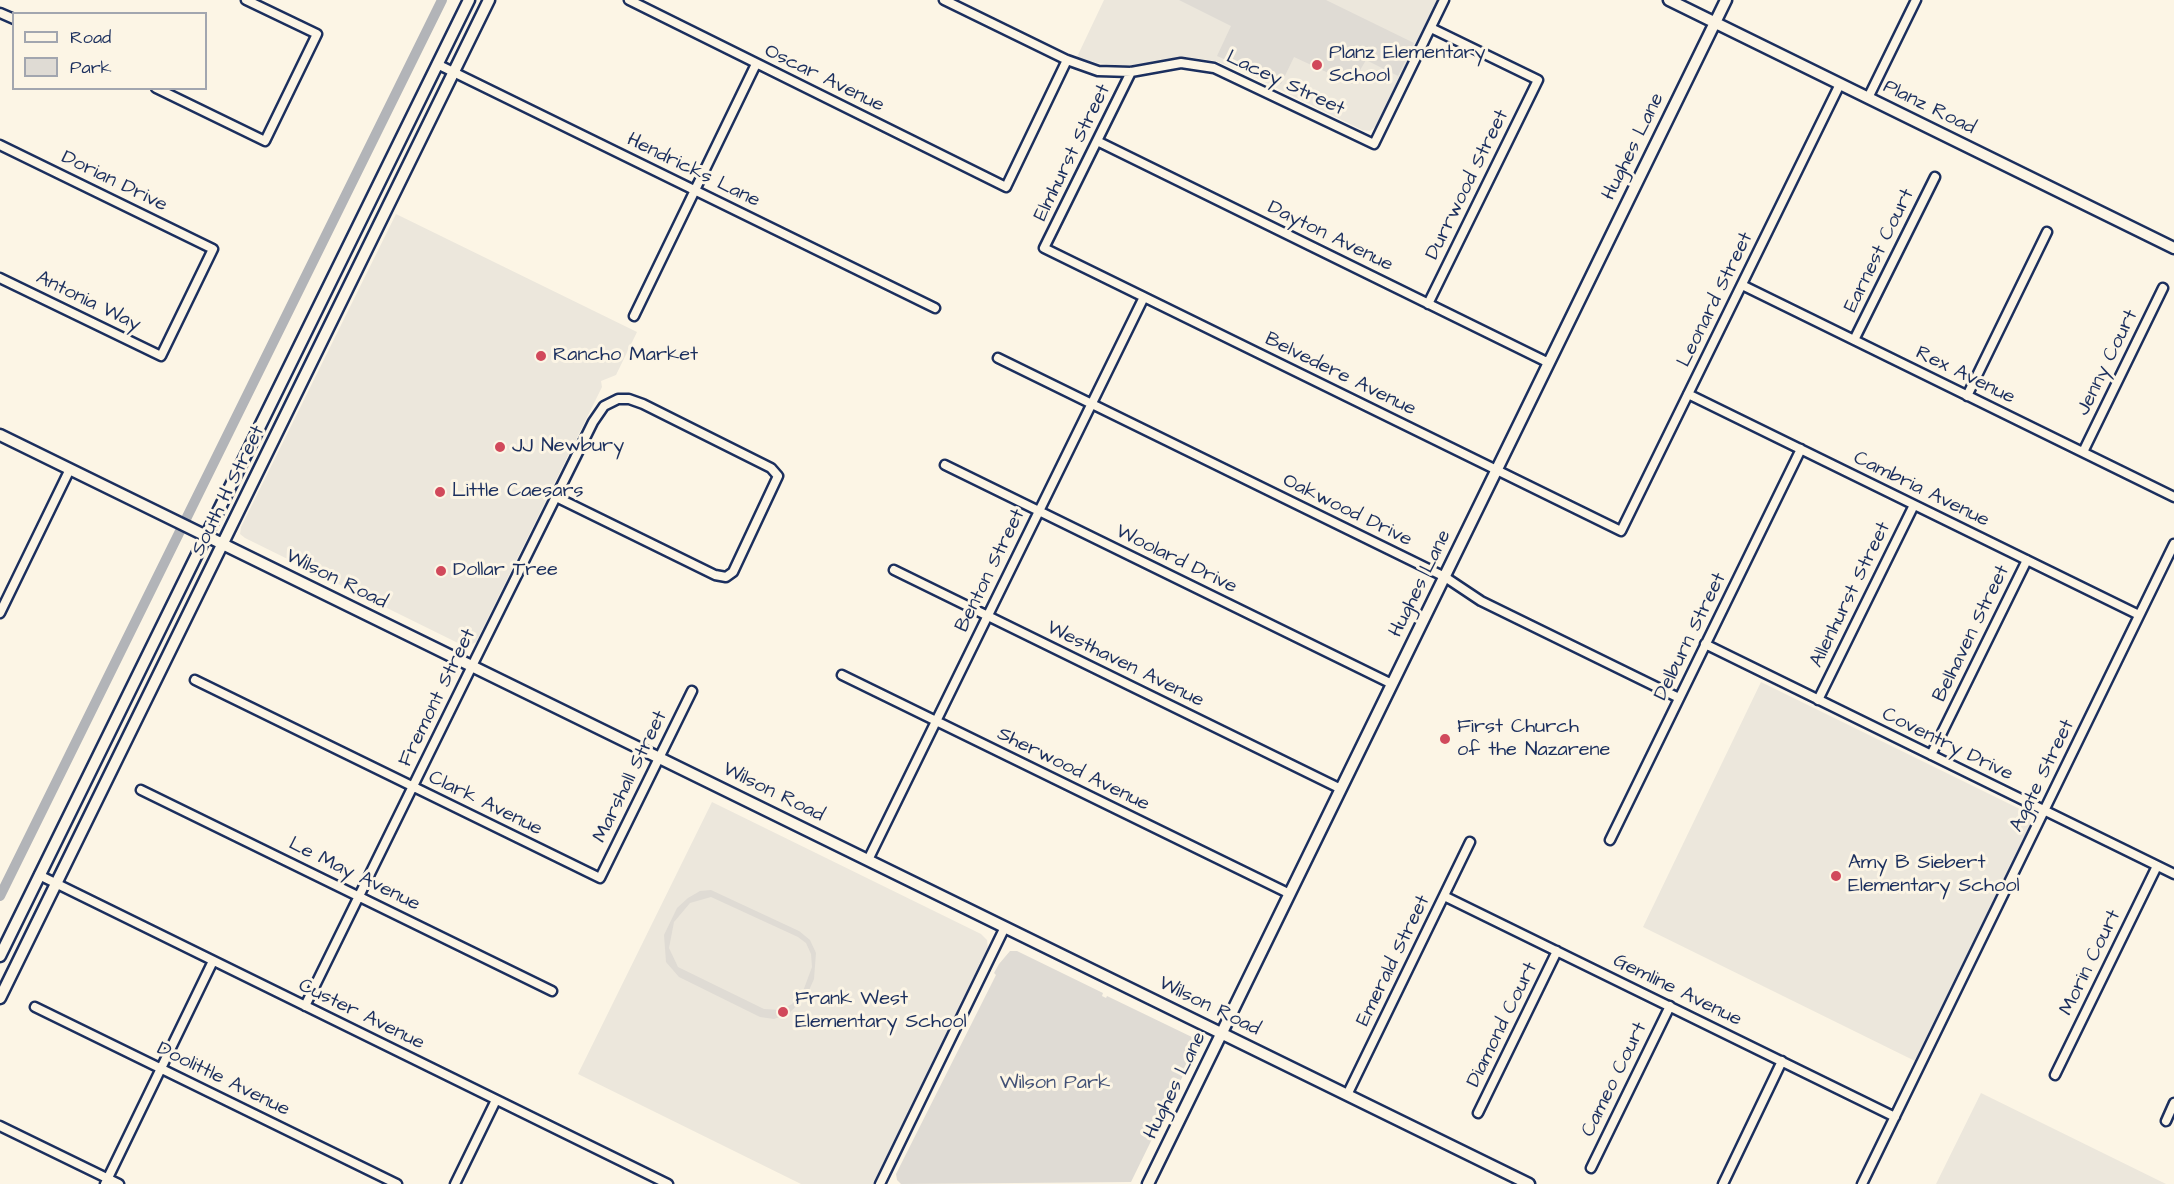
<!DOCTYPE html>
<html>
<head>
<meta charset="utf-8">
<style>
  body { margin:0 }
  #map { position:relative; width:2174px; height:1184px; overflow:hidden; background:#fcf5e5; font-family:"Architects Daughter",sans-serif }
  canvas { display:block }
  .legend { position:absolute; left:12px; top:12px; width:195px; height:78px; box-sizing:border-box; background:#fcf5e5; border:2px solid #a2a6af; margin:0; padding:8px 10px; list-style:none; font-size:18px; color:#1b2f5e }
  .legend li { display:flex; align-items:center; gap:12px; height:30px }
  .legend b { width:30px; border:2px solid #a2a6af }
</style>
</head>
<body>
<div id="map">
<canvas width="2174" height="1184"></canvas>
<ul class="legend">
<li><b style="height:8px;background:#fcf5e5"></b>Road</li>
<li><b style="height:16px;background:#dfdbd4"></b>Park</li>
</ul>
</div>
<script>
const context = document.querySelector('canvas').getContext('2d');
context.lineJoin = 'round';
function fill(path, color) { context.fillStyle = color; context.fill(path, 'evenodd'); }
const shape = rows => new Path2D(rows.map(r => 'M' + r).join(''));
function strokePath(path, color, width, dash) { context.strokeStyle = color; context.lineWidth = width; context.lineCap = dash ? 'butt' : 'round'; context.setLineDash(dash || []); context.stroke(path); }
function write(font, color, halo, rows, align = 'center') {
  context.font = font + ' "Architects Daughter",sans-serif'; context.lineWidth = 6; context.setLineDash([]); context.textBaseline = 'middle'; context.strokeStyle = halo; context.fillStyle = color; for (const [text, x, y, turn = 0] of rows) {
    context.save(); context.translate(x, y); context.rotate((+turn || 0) * Math.PI / 180); context.textAlign = isNaN(turn) ? turn : align; if (halo) context.strokeText(text, 0, 0); context.fillText(text, 0, 0); context.restore();
  }
}
fill(shape([
  [1104,0,1438,0,1376,126,1370,131,1362,130,1242,71,1215,61,1186,57,1126,66,1097,63,1077,57],
  [396,214,637,332,616,375,601,381,602,387,476,642,470,645,464,646,245,538,240,534,241,527],
  [1761,682,2026,812,2031,818,2030,826,1915,1061,1643,927],
  [712,802,981,934,987,940,988,949,873,1184,801,1184,578,1074],
  [1981,1093,2166,1184,1936,1184]
]), '#ece7dc');
fill(shape([
  [1179,0,1326,0,1414,43,1398,76,1366,60,1352,84,1294,57,1281,84,1217,56,1231,26],
  [711,890,799,931,810,940,816,953,814,979,806,997,788,1014,774,1019,760,1017,679,977,666,962,664,935,677,908,688,898,700,891],
  [711,897,798,937,806,943,811,954,812,967,802,994,792,1004,781,1010,764,1009,678,967,669,948,674,922,690,903],
  [1010,951,1017,951,1103,993,1102,996,1106,998,1107,996,1196,1039,1197,1047,1131,1182,901,1184,897,1180,896,1174,996,975,994,973,999,964]
]), '#dfdbd4');
strokePath(shape([
  [0,896,442,0]
]), '#b2b4b8', 10);
const minor = shape([
  [629,0,1006,187,1067,60],
  [944,0,1067,60,1098,71,1131,72,1181,63,1214,68,1374,144,1444,0],
  [0,13,14,19],
  [437,64,935,308],
  [1131,72,1044,248,1621,531,1840,84],
  [156,88,265,141,317,34,246,0],
  [1868,98,1916,0],
  [1097,141,1549,363],
  [0,145,213,249,161,356,0,278],
  [1742,285,2174,497],
  [1428,304,1538,80,1431,28],
  [634,316,756,64],
  [1854,340,1935,177],
  [998,358,1445,577,1481,601,1679,698],
  [1688,394,2139,615],
  [1967,396,2047,232],
  [2083,452,2163,288],
  [945,465,1392,684],
  [894,570,1341,789],
  [0,613,70,469],
  [1705,644,2174,874],
  [842,675,1290,894],
  [195,680,600,878,692,691],
  [1818,700,1914,505],
  [1931,755,2027,560],
  [141,790,552,991],
  [1610,840,1801,449],
  [868,860,1144,297],
  [39,875,668,1184],
  [1444,896,1895,1117],
  [305,1006,472,666,593,422,604,406,618,399,629,399,643,404,771,468,778,476,733,572,726,577,715,575,556,497],
  [35,1007,397,1184],
  [2055,1075,2157,866],
  [1347,1095,1470,842],
  [1478,1113,1557,951],
  [2166,1121,2174,1103],
  [0,1126,119,1184],
  [1591,1168,1670,1006],
  [105,1184,213,961],
  [455,1184,496,1100],
  [880,1184,1005,927],
  [1723,1184,1782,1061],
  [1862,1184,2174,544]
]);
const tertiary = shape([
  [1669,0,2174,248],
  [0,435,1529,1184],
  [0,956,469,0],
  [0,998,489,0],
  [1148,1184,1726,0]
]);
strokePath(minor, '#1b2f5e', 13);
strokePath(tertiary, '#1b2f5e', 15);
strokePath(minor, '#fcf5e5', 8);
strokePath(tertiary, '#fcf5e5', 10);
for (const [x, y, r, color] of [
  [1317,65,6,"#d1495b"],
  [541,356,6,"#d1495b"],
  [500,447,6,"#d1495b"],
  [440,492,6,"#d1495b"],
  [441,571,6,"#d1495b"],
  [1445,739,6,"#d1495b"],
  [1836,876,6,"#d1495b"],
  [783,1012,6,"#d1495b"]
]) { const dot = new Path2D(); dot.arc(x, y, r, 0, 2 * Math.PI); context.fillStyle = color; context.fill(dot); strokePath(dot, '#fcf5e5', 2); }
write('20px', '#1b2f5e', '#fcf5e5', [
  ["Planz Elementary",1329,54],
  ["School",1329,77],
  ["Rancho Market",553,356],
  ["JJ Newbury",512,447],
  ["Little Caesars",452,492],
  ["Dollar Tree",453,571],
  ["First Church",1457,728],
  ["of the Nazarene",1457,751],
  ["Amy B Siebert",1848,864],
  ["Elementary School",1848,887],
  ["Frank West",795,1000],
  ["Elementary School",795,1023]
], 'left');
write('20px', '#1b2f5e', '#fcf5e5', [
  ["Oscar Avenue",824,79,26],
  ["Lacey Street",1285,84,25],
  ["Planz Road",1929,108,26],
  ["Hughes Lane",1634,147,-64],
  ["Elmhurst Street",1073,153,-64],
  ["Hendricks Lane",693,171,26],
  ["Dorian Drive",114,182,26],
  ["Durrwood Street",1468,185,-64],
  ["Dayton Avenue",1330,237,26],
  ["Earnest Court",1880,251,-64],
  ["Leonard Street",1716,300,-64],
  ["Antonia Way",88,302,26],
  ["Jenny Court",2108,363,-64],
  ["Belvedere Avenue",1340,375,26],
  ["Rex Avenue",1965,376,26],
  ["Cambria Avenue",1921,490,26],
  ["South H Street",229,491,-64],
  ["Oakwood Drive",1347,511,26],
  ["Woolard Drive",1176,560,26],
  ["Benton Street",991,571,-64],
  ["Wilson Road",336,580,26],
  ["Hughes Lane",1421,584,-64],
  ["Allenhurst Street",1851,595,-64],
  ["Belhaven Street",1972,634,-64],
  ["Delburn Street",1691,637,-64],
  ["Westhaven Avenue",1125,665,26],
  ["Fremont Street",438,698,-64],
  ["Coventry Drive",1947,745,26],
  ["Sherwood Avenue",1073,770,26],
  ["Agate Street",2043,776,-64],
  ["Marshall Street",631,777,-64],
  ["Wilson Road",773,793,26],
  ["Clark Avenue",485,804,26],
  ["Le May Avenue",354,875,26],
  ["Emerald Street",1394,961,-64],
  ["Morin Court",2091,963,-64],
  ["Gemline Avenue",1677,991,26],
  ["Wilson Road",1209,1007,26],
  ["Custer Avenue",361,1015,26],
  ["Diamond Court",1503,1025,-64],
  ["Doolittle Avenue",223,1080,26],
  ["Cameo Court",1615,1080,-64],
  ["Hughes Lane",1176,1086,-64]
]);
write('20px', '#425176', '#fcf5e5', [
  ["Wilson Park",1055,1084]
]);
</script>
</body>
</html>
